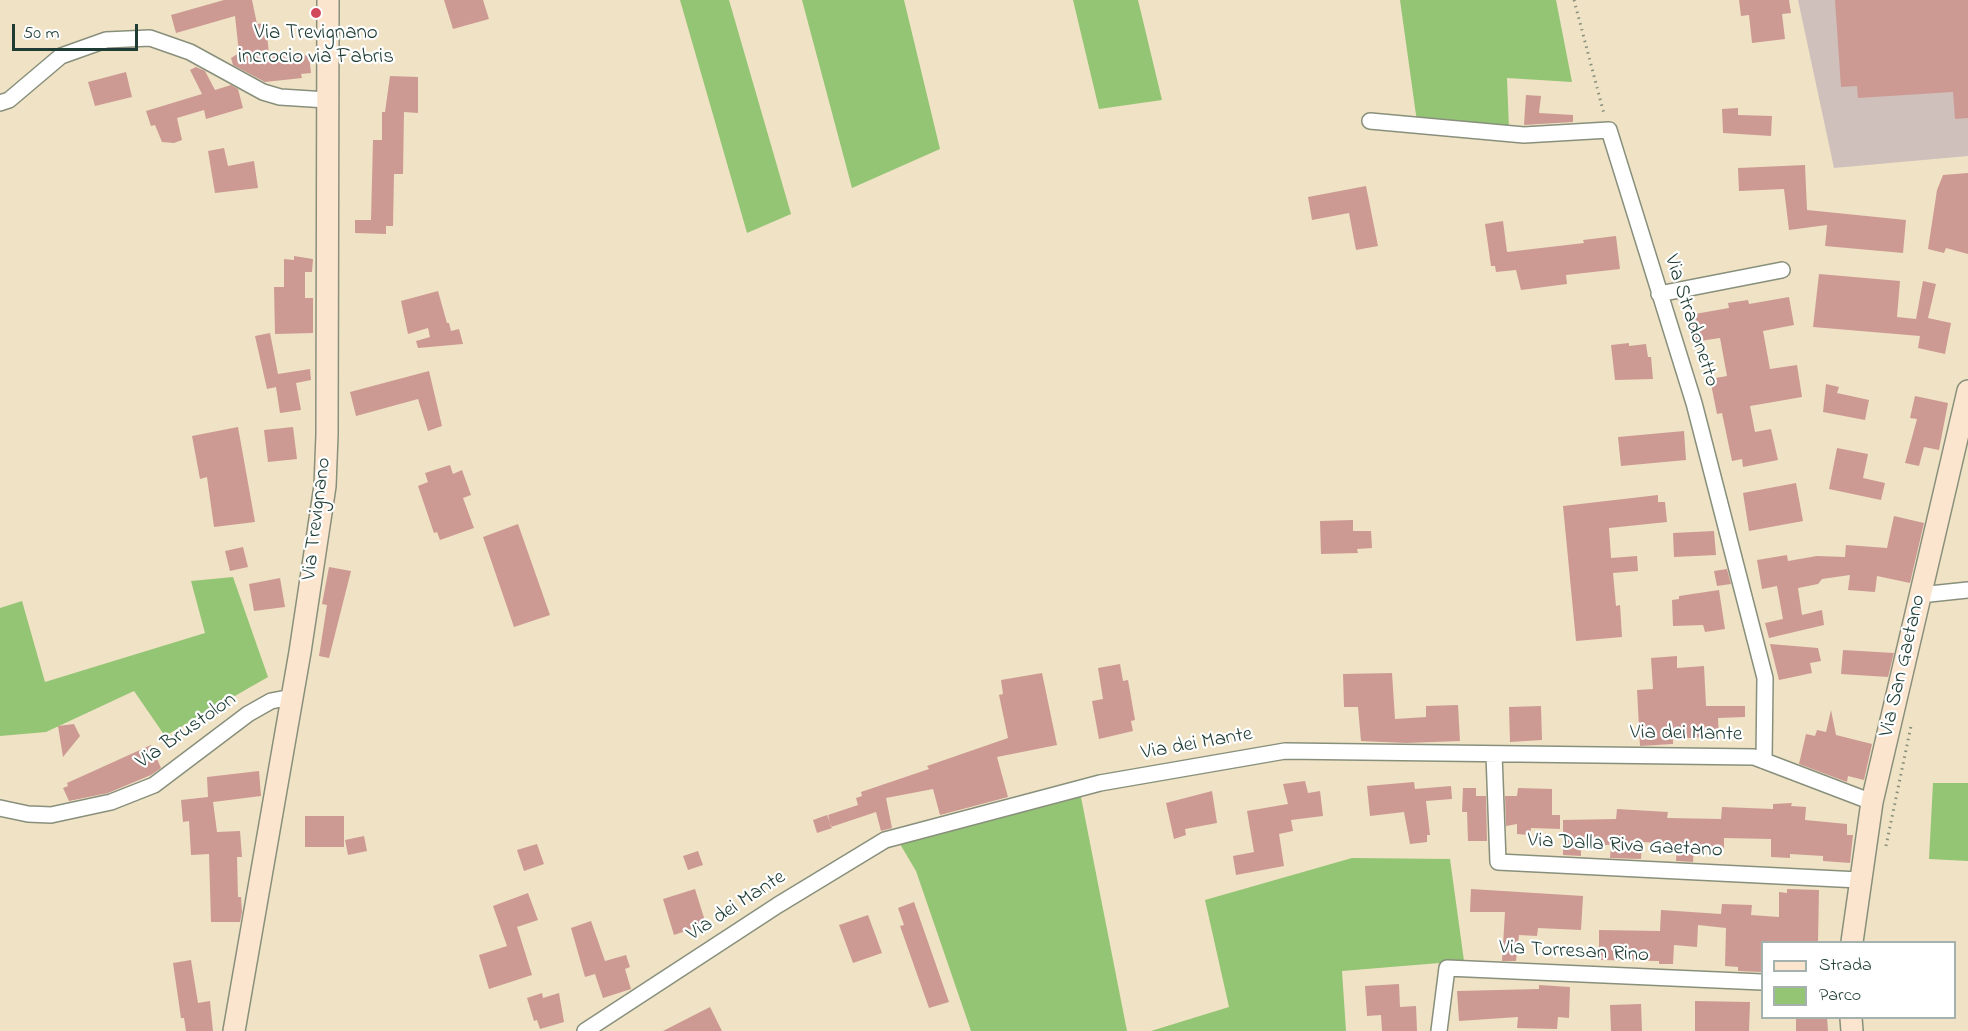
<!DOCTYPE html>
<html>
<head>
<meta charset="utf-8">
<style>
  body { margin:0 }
  #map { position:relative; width:1968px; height:1031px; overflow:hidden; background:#f0e2c5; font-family:"Indie Flower",sans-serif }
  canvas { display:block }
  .legend { position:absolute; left:1761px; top:941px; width:195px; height:78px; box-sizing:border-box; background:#fff; border:2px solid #a5b1ae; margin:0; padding:8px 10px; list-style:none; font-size:18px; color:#1f3d34 }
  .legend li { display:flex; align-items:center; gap:12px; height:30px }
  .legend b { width:30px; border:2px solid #a5b1ae }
  .scale { position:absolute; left:12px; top:24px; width:126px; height:27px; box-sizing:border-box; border:3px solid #1f3d34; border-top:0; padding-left:8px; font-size:18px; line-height:21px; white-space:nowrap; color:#1f3d34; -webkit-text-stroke:4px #fff; paint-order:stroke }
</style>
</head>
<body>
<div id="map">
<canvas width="1968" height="1031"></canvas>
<ul class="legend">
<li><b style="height:8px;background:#fce5cf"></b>Strada</li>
<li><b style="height:16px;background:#94c575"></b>Parco</li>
</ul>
<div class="scale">50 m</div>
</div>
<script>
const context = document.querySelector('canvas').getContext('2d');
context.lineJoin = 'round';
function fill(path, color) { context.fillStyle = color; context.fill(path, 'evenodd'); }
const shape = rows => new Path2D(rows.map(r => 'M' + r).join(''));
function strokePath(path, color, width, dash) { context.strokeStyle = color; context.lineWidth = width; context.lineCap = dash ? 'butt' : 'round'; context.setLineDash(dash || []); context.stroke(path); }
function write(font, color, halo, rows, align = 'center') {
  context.font = font + ' "Indie Flower",sans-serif'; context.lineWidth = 4.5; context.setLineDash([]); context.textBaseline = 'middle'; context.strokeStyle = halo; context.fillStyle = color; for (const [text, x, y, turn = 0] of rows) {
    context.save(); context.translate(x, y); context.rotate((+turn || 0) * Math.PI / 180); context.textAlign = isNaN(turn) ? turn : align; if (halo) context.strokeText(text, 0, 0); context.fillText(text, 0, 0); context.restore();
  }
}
fill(shape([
  [1798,0,1968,0,1968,156,1834,168]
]), '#d0c0bc');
fill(shape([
  [680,0,729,0,791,214,747,233],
  [802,0,904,0,940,149,852,188],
  [1073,0,1138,0,1162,100,1099,109],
  [1400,0,1556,0,1572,82,1507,78,1509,129,1417,122],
  [233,577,268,677,165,736,134,691,46,732,0,736,0,608,22,601,45,682,205,633,191,581],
  [1933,783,1968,783,1968,861,1929,859],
  [1079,787,1127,1031,971,1031,916,871,897,839],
  [1352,858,1450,859,1464,961,1342,971,1346,1031,1151,1031,1229,1007,1205,900]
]), '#94c575');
fill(shape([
  [224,0,252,0,257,24,266,23,269,55,286,53,287,58,309,55,311,73,301,74,302,78,265,82,233,65,231,58,239,53,235,16,176,33,171,15],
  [444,0,483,0,489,19,453,29],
  [1739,0,1789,0,1791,13,1782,14,1785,39,1752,43,1749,15,1741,16],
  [1835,0,1968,0,1968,118,1955,119,1953,92,1858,98,1857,86,1841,87],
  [196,67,205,71,215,90,231,85,238,89,243,108,206,119,204,110,177,118,182,140,174,143,162,142,155,125,151,126,146,111,202,94,190,70],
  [126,72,132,97,95,106,88,82],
  [390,76,418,77,418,113,404,112,403,174,394,174,393,226,386,226,386,234,355,233,355,220,371,220,373,140,382,140,382,112,385,112],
  [1526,95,1541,96,1539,113,1573,115,1573,122,1524,125],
  [1738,108,1738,115,1772,116,1771,136,1723,133,1722,109],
  [224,148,228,166,254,161,258,188,215,193,208,151],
  [1805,165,1807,210,1906,220,1903,253,1825,246,1827,225,1789,230,1784,189,1739,191,1738,168],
  [1968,173,1968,254,1946,248,1944,253,1928,249,1937,190,1943,175],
  [1366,186,1378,246,1356,250,1349,213,1312,220,1308,197],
  [1503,221,1507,252,1584,243,1583,240,1616,236,1620,269,1566,275,1567,284,1521,290,1516,270,1496,272,1495,266,1491,266,1485,224],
  [294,256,313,259,312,272,305,272,305,298,313,298,313,333,275,334,274,287,284,287,284,259,294,260],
  [1819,274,1900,281,1897,317,1916,319,1923,281,1936,284,1928,318,1951,323,1945,354,1918,348,1920,336,1813,327],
  [438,291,447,323,449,323,451,331,459,329,463,344,418,348,416,341,430,337,428,328,408,334,401,301],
  [1789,297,1794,325,1763,331,1770,369,1797,365,1802,397,1750,406,1755,432,1771,429,1778,460,1743,467,1742,459,1732,461,1722,413,1717,414,1710,379,1727,376,1720,338,1693,342,1689,315,1729,308,1728,303,1748,300,1749,304],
  [270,333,278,374,310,369,311,380,296,383,301,410,280,413,276,387,267,389,255,336],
  [1629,343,1629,346,1646,344,1648,357,1651,357,1653,379,1615,380,1611,345],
  [429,371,442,426,428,431,418,399,356,416,350,392],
  [1826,384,1839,387,1837,393,1869,400,1865,420,1823,412],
  [1915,396,1948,403,1939,450,1924,447,1919,466,1905,463,1917,419,1910,418],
  [238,427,255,522,214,527,207,477,200,479,192,436],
  [293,427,297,459,268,462,264,430],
  [1684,431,1686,460,1621,466,1618,437],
  [1837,448,1868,454,1863,478,1885,483,1881,500,1829,489],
  [450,465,453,474,462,470,471,495,463,498,474,528,440,540,437,532,434,533,418,486,428,482,425,473],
  [1796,483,1803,521,1749,531,1743,493],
  [1658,495,1658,502,1665,502,1667,522,1609,528,1611,558,1637,556,1638,571,1613,573,1616,606,1620,605,1622,637,1576,641,1563,506],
  [1894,516,1924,523,1910,583,1877,576,1875,592,1848,590,1850,575,1822,579,1818,584,1798,588,1802,615,1822,610,1824,625,1769,638,1765,623,1783,619,1777,586,1762,589,1757,560,1787,555,1788,561,1817,556,1845,557,1846,545,1887,548],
  [1353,520,1353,531,1371,531,1372,548,1357,549,1358,553,1321,554,1320,521],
  [518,524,550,615,514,627,483,537],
  [1714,531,1716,555,1674,557,1673,533],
  [243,547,248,567,230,571,225,551],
  [329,567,351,571,329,658,319,656,327,605,322,604],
  [1727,569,1731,584,1717,586,1714,571],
  [280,578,285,607,254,611,249,584],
  [1719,590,1725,629,1705,632,1703,625,1673,626,1672,600,1679,599,1679,596],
  [1770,644,1818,648,1821,661,1810,663,1812,673,1779,680],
  [1843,650,1894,653,1888,677,1841,674],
  [1677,656,1677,668,1704,666,1706,706,1745,706,1745,717,1718,718,1719,736,1673,739,1673,744,1640,746,1637,690,1653,689,1651,658],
  [1120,664,1123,681,1128,680,1135,720,1131,721,1133,731,1099,739,1092,701,1103,699,1098,668],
  [1042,673,1057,745,997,757,1008,797,940,815,933,789,886,798,892,828,881,831,876,812,831,827,828,815,858,805,856,798,862,796,861,792,929,769,927,766,1008,738,999,695,1003,694,1001,680],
  [1392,673,1395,719,1426,717,1426,706,1458,705,1460,741,1406,743,1361,741,1358,707,1344,707,1343,674],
  [1541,706,1542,740,1510,742,1509,707],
  [1831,710,1836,735,1872,744,1864,780,1848,776,1847,782,1799,764,1806,734,1815,736,1817,730,1826,732],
  [74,724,80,736,63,757,58,726],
  [151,745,161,768,151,775,108,793,69,801,63,788,68,786,67,783],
  [259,771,261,796,213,802,217,832,240,831,242,857,237,857,238,897,241,897,242,912,240,922,211,922,209,854,191,855,189,821,183,822,181,800,208,797,207,777],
  [1305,781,1308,793,1320,791,1323,816,1291,820,1293,831,1279,834,1284,866,1236,875,1233,856,1254,852,1247,811,1288,804,1283,784],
  [1414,782,1415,789,1451,786,1452,799,1426,801,1430,835,1427,835,1427,842,1410,844,1404,812,1370,816,1367,786],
  [1463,788,1476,788,1476,796,1486,796,1487,841,1468,841,1467,812,1462,812],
  [1518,788,1552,789,1552,815,1560,815,1560,829,1531,828,1530,835,1517,834,1517,824,1506,826,1505,796,1517,796],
  [1212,791,1217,823,1185,829,1186,835,1174,839,1166,803],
  [1792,803,1791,806,1806,807,1805,820,1847,824,1847,835,1853,835,1850,863,1823,861,1823,856,1790,854,1790,858,1771,857,1771,839,1724,838,1724,849,1694,848,1693,862,1676,861,1677,844,1642,842,1641,859,1610,858,1611,845,1581,844,1581,856,1563,855,1563,820,1616,819,1617,809,1668,812,1667,818,1721,819,1722,807,1773,809,1773,804],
  [827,815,832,828,817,833,813,820],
  [305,816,344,816,344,847,305,847],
  [364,836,367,851,348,855,345,840],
  [537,844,544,864,524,871,517,850],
  [698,851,703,865,688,870,683,856],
  [695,889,706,924,674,935,663,899],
  [1471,889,1583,896,1581,930,1538,928,1537,936,1519,935,1516,961,1502,961,1505,912,1470,912],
  [1787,889,1819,890,1818,942,1762,942,1762,972,1738,971,1738,967,1725,966,1726,928,1698,925,1697,947,1674,945,1673,964,1659,964,1659,961,1599,960,1599,930,1660,931,1661,910,1721,914,1722,904,1752,905,1751,915,1779,917,1779,892,1787,893],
  [528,893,538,920,517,927,532,975,489,989,479,955,507,946,493,906],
  [914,902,949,1002,929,1008,900,926,904,925,898,908],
  [868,915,882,953,853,963,839,925],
  [591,921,605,961,626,955,630,967,625,969,631,989,603,998,595,974,585,977,571,928],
  [191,960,198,1003,210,1001,213,1031,186,1031,184,1018,181,1018,173,963],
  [1399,984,1400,1007,1416,1006,1417,1031,1382,1031,1381,1015,1367,1016,1365,986],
  [1539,985,1570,987,1569,1018,1558,1017,1557,1029,1517,1028,1518,1017,1459,1021,1457,991,1539,989],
  [542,993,543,998,559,993,564,1022,540,1029,537,1020,534,1021,527,998],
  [1695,1001,1750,1002,1749,1031,1695,1031],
  [1641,1004,1642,1031,1611,1031,1610,1005],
  [710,1007,722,1031,663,1031],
  [1796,1017,1827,1017,1828,1031,1796,1031]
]), '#cc9a93');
const street = shape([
  [0,103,9,100,61,56,106,40,150,38,190,52,263,92,280,97,327,100],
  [1370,121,1524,135,1609,130,1694,403,1765,678,1764,761],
  [1659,294,1782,270],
  [1920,595,1968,590],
  [1494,754,1498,862,1859,880],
  [0,808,28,814,51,815,111,802,154,785,248,714,271,701,292,697],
  [585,1031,778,905,885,840,1100,783,1285,751,1754,757,1872,802],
  [1439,1031,1447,968,1762,982]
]);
const secondary = shape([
  [1852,942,1872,802,1968,391],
  [1851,1018,1852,1031],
  [234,1031,300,652,325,486,327,435,328,0]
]);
strokePath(street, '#88907c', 18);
strokePath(secondary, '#88907c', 24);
strokePath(shape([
  [1574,0,1604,114],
  [1886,846,1911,726]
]), '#88907c', 3, [1.5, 4.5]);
strokePath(street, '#fff', 15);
strokePath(secondary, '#fce5cf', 21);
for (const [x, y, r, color] of [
  [316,13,6,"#d1495b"]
]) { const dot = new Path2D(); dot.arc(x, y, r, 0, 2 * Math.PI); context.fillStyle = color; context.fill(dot); strokePath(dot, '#fff', 2); }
write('21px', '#1f3d34', '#fff', [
  ["Via Trevignano",316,35],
  ["incrocio via Fabris",316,59]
]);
write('21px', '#1f3d34', '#fff', [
  ["Via Stradonetto",1690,321,72],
  ["Via Trevignano",318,519,-83],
  ["Via San Gaetano",1904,666,-77],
  ["Via Brustolon",187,732,-35],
  ["Via dei Mante",1686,735,1],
  ["Via dei Mante",1197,745,-10],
  ["Via Dalla Riva Gaetano",1625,847,3],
  ["Via dei Mante",737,907,-33],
  ["Via Torresan Rino",1574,953,3]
]);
</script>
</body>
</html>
